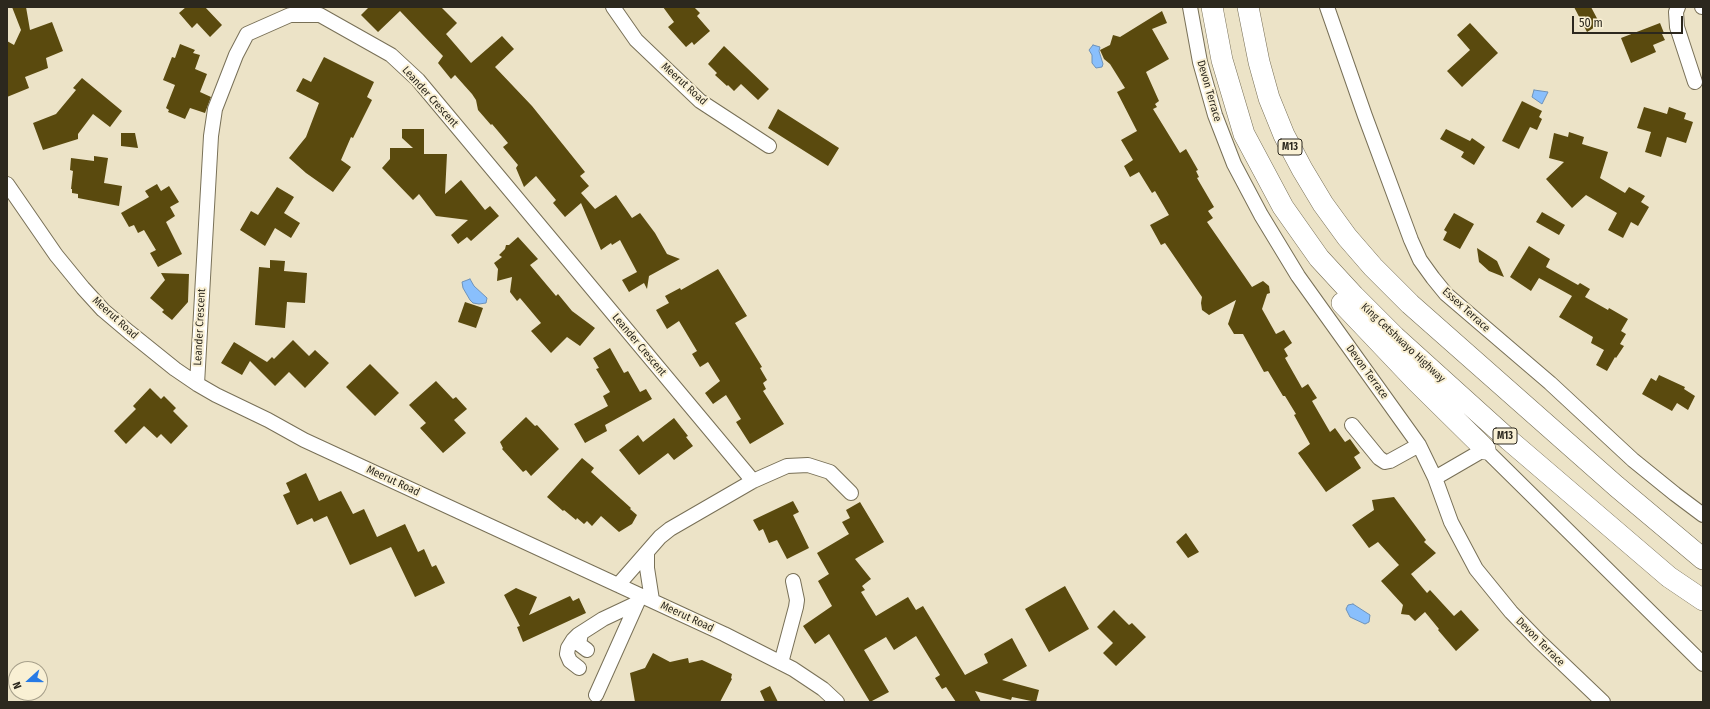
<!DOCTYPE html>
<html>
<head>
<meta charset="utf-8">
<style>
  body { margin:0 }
  #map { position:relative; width:1710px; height:709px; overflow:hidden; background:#ece3c7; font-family:"Fira Sans Condensed",sans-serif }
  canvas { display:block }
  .frame { position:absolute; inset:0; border:8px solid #2c281e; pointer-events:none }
  .north { position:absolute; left:8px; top:661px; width:40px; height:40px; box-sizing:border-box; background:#f9f0d4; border:1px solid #a7a08b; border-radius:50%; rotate:249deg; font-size:11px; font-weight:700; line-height:16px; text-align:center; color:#2c281e }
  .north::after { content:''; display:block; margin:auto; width:14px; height:18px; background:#277ae5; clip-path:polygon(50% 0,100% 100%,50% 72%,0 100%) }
  .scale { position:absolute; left:1572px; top:16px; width:111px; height:18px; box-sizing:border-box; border:2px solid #2c281e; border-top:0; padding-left:5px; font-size:12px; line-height:14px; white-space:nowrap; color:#2c281e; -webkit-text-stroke:3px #f9f0d4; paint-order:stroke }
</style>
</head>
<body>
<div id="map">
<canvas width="1710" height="709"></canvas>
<div class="frame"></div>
<div class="north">N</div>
<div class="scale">50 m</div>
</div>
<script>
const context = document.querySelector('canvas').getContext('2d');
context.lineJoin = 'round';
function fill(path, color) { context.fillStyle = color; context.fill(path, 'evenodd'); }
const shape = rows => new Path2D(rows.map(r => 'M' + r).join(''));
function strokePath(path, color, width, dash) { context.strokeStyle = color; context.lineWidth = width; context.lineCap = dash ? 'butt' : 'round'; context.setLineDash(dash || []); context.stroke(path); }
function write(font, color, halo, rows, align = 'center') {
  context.font = font + ' "Fira Sans Condensed",sans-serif'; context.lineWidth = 4; context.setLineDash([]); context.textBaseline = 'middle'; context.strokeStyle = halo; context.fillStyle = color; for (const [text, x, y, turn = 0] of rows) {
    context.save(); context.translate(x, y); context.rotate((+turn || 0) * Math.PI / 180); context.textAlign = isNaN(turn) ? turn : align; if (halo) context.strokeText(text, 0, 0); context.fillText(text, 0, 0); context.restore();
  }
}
const water = shape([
  [1093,45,1100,47,1099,51,1103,64,1102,67,1096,68,1092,63,1092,55,1089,50,1093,45],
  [1534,90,1548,92,1542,104,1532,97,1534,90],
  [470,279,474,286,487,298,486,303,479,304,473,303,470,300,463,288,462,282,470,279],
  [1353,604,1370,615,1369,622,1365,624,1350,617,1346,609,1348,605,1353,604]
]);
fill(water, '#89bffc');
strokePath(water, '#6d92b9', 1);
fill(shape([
  [12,7,26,7,30,30,52,22,63,51,46,58,48,68,25,77,29,88,7,97,7,41,14,45,21,30],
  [186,7,205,7,222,25,210,37,197,23,192,28,179,13],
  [369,7,441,7,457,23,446,34,471,63,502,36,514,49,495,67,532,106,585,172,580,176,589,186,581,193,595,209,616,195,632,218,640,213,655,233,667,254,680,259,649,276,647,289,644,283,629,292,622,280,637,272,620,240,612,245,611,243,601,250,581,203,565,217,553,203,556,200,536,176,524,187,516,168,518,165,503,147,508,143,492,124,491,125,478,110,476,100,472,94,455,75,451,79,438,63,443,56,400,11,378,32,361,15],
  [663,7,694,7,700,13,697,16,710,31,694,45,692,42,686,47,668,27,674,22],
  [1574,7,1591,7,1600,24,1587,32],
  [1162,11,1167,23,1152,29,1169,59,1146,72,1159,101,1155,104,1157,107,1153,109,1180,153,1186,149,1198,170,1196,171,1199,177,1197,178,1214,207,1208,211,1213,218,1207,222,1252,287,1263,281,1269,286,1270,293,1267,294,1262,309,1276,334,1284,330,1292,343,1284,349,1288,356,1285,358,1302,388,1308,384,1317,398,1312,401,1330,432,1335,428,1345,442,1350,439,1360,453,1354,457,1361,468,1326,492,1298,453,1310,444,1294,415,1296,414,1285,396,1283,396,1268,371,1264,372,1243,334,1234,334,1228,324,1236,300,1209,315,1202,310,1201,303,1202,297,1165,243,1161,245,1150,225,1169,215,1155,191,1152,193,1139,172,1130,177,1124,166,1133,160,1121,140,1137,131,1117,92,1125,88,1110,64,1104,59,1100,50,1110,45,1113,35,1120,37],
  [1470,23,1498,53,1462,87,1447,71,1470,50,1457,35],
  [1660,23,1664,33,1662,34,1665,40,1653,45,1656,52,1631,63,1621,38],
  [180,44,195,50,193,53,200,55,195,69,207,74,200,92,211,97,205,113,190,108,185,119,168,112,169,110,166,108,175,85,163,80,172,57,175,58],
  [724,46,769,89,758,100,741,84,734,91,728,85,727,86,715,75,717,73,708,64],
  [324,57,374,82,367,97,372,100,353,138,351,137,341,160,351,167,333,192,306,173,289,158,306,137,319,103,296,91,303,78,311,82],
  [82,78,122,111,110,127,93,114,78,134,78,139,43,150,33,123,56,114,76,90,73,88],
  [1522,101,1542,111,1539,117,1542,119,1537,130,1530,127,1519,149,1502,141],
  [1644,107,1667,114,1669,107,1686,113,1684,119,1693,122,1686,143,1667,137,1661,157,1645,152,1651,132,1637,128],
  [778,109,839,148,828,166,768,128],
  [402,129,424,129,424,154,447,154,445,194,461,180,485,210,490,206,499,216,471,241,467,237,458,244,451,235,468,220,436,216,419,194,413,200,382,168,390,159,390,148,413,148,402,138],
  [1446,129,1470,141,1472,138,1485,147,1474,165,1461,157,1464,152,1440,139],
  [1569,132,1584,137,1582,144,1608,152,1600,178,1625,193,1629,187,1645,196,1641,202,1649,207,1638,226,1631,222,1623,238,1608,230,1617,213,1586,195,1572,208,1546,179,1564,162,1549,158,1554,133,1568,137],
  [121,133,135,133,138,148,121,146],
  [94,156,108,158,104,183,122,186,119,206,78,198,78,194,72,193,72,189,71,189,73,171,70,170,71,158,94,161],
  [157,184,161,191,169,186,179,202,170,207,175,216,166,222,182,254,158,267,150,253,156,250,144,230,138,233,134,225,129,227,121,213,149,197,145,191],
  [277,187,294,197,284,213,300,223,291,238,275,228,265,246,240,230,251,211,258,215],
  [1542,212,1565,225,1559,235,1536,222],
  [1454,213,1474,224,1460,249,1443,240,1447,232,1444,230],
  [518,237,538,259,530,265,556,296,558,294,572,311,595,328,580,346,567,337,551,353,531,331,541,323,520,298,517,301,510,292,512,277,497,281,498,269,494,263,502,257,499,255,505,249,506,245,509,245],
  [1529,246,1550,259,1546,267,1578,285,1580,283,1590,289,1585,297,1608,310,1609,308,1628,319,1621,331,1626,334,1620,344,1624,346,1616,358,1615,357,1607,371,1596,365,1604,350,1591,343,1593,337,1559,317,1572,296,1539,278,1531,291,1510,277],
  [1477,248,1497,261,1504,277,1489,271,1479,262],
  [270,260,285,261,284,271,307,273,305,303,287,302,285,328,255,325,259,267,270,268],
  [718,269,747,316,735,323,762,367,760,368,767,380,763,383,766,389,763,391,784,424,750,444,736,422,741,419,726,395,713,404,705,393,720,381,708,362,700,367,692,354,697,351,679,321,667,329,656,310,669,303,665,296,680,288,681,290],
  [161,273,189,274,188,302,172,320,162,312,164,310,150,298,165,280],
  [465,302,483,308,476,328,458,322],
  [293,340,309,356,315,350,329,363,305,388,289,372,275,386,250,361,242,375,221,363,234,342,267,362,272,357,274,359],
  [610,348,624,373,628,371,640,392,646,389,652,399,605,425,607,431,585,443,574,424,608,406,603,396,610,392,596,369,599,368,593,358],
  [370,364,399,393,375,416,346,387],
  [1659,375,1685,387,1684,389,1695,396,1688,410,1677,403,1672,411,1642,394,1651,378,1656,381],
  [436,381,453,399,456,397,467,409,454,420,466,433,443,453,420,428,426,423,409,405],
  [150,388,161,399,164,396,176,408,173,411,188,426,171,444,161,434,157,438,144,426,126,444,114,431,136,409,133,406],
  [526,417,535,426,537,425,559,449,531,476,526,470,523,472,502,449,503,448,500,442],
  [674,418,688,436,686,437,693,446,674,460,668,453,639,475,619,450,638,435,643,442],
  [582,458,594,468,591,472,631,508,630,509,637,515,632,524,619,532,601,516,592,526,587,521,584,524,577,518,576,520,564,510,563,511,547,497],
  [306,473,319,501,341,491,353,514,364,509,377,537,405,524,418,552,424,549,432,567,436,565,445,583,415,597,391,547,350,565,327,516,314,522,312,518,297,525,283,495,290,492,286,483],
  [1394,497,1426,540,1424,542,1436,553,1411,574,1427,593,1430,590,1454,616,1461,610,1479,630,1456,651,1438,630,1439,629,1425,612,1415,621,1409,615,1401,614,1403,605,1381,581,1399,565,1378,542,1369,548,1352,525,1374,510,1372,500],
  [793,501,799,512,793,515,809,548,787,559,777,540,769,543,763,529,759,531,753,520],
  [860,502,884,542,855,559,871,579,862,586,865,590,861,592,876,616,908,597,916,610,923,606,965,675,988,663,984,654,1012,638,1027,666,1002,680,1039,690,1036,702,1012,697,1011,700,975,691,981,702,956,702,946,687,942,689,935,678,940,675,916,636,894,650,886,637,864,650,889,692,870,702,829,634,815,644,803,626,832,606,818,581,829,574,817,553,849,534,842,522,850,518,846,510],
  [1186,533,1199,552,1188,558,1176,542],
  [1065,586,1089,629,1049,652,1025,609],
  [516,588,537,597,529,615,570,596,573,601,579,598,586,613,523,642,517,627,520,626,504,595],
  [1114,610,1129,625,1132,623,1146,637,1116,666,1103,653,1113,643,1097,627],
  [653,653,670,662,688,658,689,663,702,660,732,674,731,678,732,679,720,702,635,702,630,673,645,668],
  [770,686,778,702,765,702,760,691]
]), '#5a4a0e');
const minor = shape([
  [613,7,636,40,700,101,769,146],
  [1190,7,1200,62,1215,115,1234,164,1261,215,1298,276,1419,445,1435,478,1451,522,1476,569,1511,612,1539,641,1603,702],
  [1327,7,1365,116,1411,240,1420,260,1433,278,1446,294,1550,383,1633,460,1675,494,1703,515],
  [1678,7,1676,12,1677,27,1695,82],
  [1702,7,1703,7],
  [7,184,56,255,83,288,103,310,129,332,175,369,197,384,216,395,268,420,304,440,724,634,793,669,823,689,837,702],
  [197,384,211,136,215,109,236,55,247,34,290,15,320,15,391,55,418,80,753,481],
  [1352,425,1379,458,1385,462,1390,461,1419,445],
  [1435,478,1485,449,1703,664],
  [647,553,647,568,652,600],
  [618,585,660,537,670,529,753,481,787,466,808,465,830,472,851,493],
  [581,633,579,644,587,650],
  [781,663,796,607,797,600,793,581],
  [579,668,570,661,567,654,568,648,573,640,578,635,603,619,637,603],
  [596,695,639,599]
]);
const highway = shape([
  [1212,7,1222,60,1244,134,1283,207,1319,258,1354,296,1395,337,1509,440,1669,577,1703,600],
  [1248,7,1259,62,1269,98,1284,135,1302,169,1323,204,1347,237,1373,267,1410,304,1616,486,1703,559],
  [1342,303,1416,381,1485,449]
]);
strokePath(minor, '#787057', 16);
strokePath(highway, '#787057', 22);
strokePath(minor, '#fff', 14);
strokePath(highway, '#fff', 21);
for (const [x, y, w] of [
  [1290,147,24],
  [1505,436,24]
]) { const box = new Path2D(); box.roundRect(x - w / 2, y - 8, w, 16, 3); context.fillStyle = '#f9f0d4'; context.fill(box); strokePath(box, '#2c281e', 1); }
write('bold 10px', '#2c281e', null, [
  ["M13",1290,147],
  ["M13",1505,436]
]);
write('11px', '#2c281e', '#f9f0d4', [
  ["Meerut Road",684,84,42],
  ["Devon Terrace",1209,91,74],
  ["Leander Crescent",430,97,48],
  ["Essex Terrace",1466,310,42],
  ["Meerut Road",115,318,42],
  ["Leander Crescent",200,327,-87],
  ["King Cetshwayo Highway",1403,343,43],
  ["Leander Crescent",639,345,50],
  ["Devon Terrace",1367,372,54],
  ["Meerut Road",393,481,25],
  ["Meerut Road",687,617,25],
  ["Devon Terrace",1540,642,45]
]);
</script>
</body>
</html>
